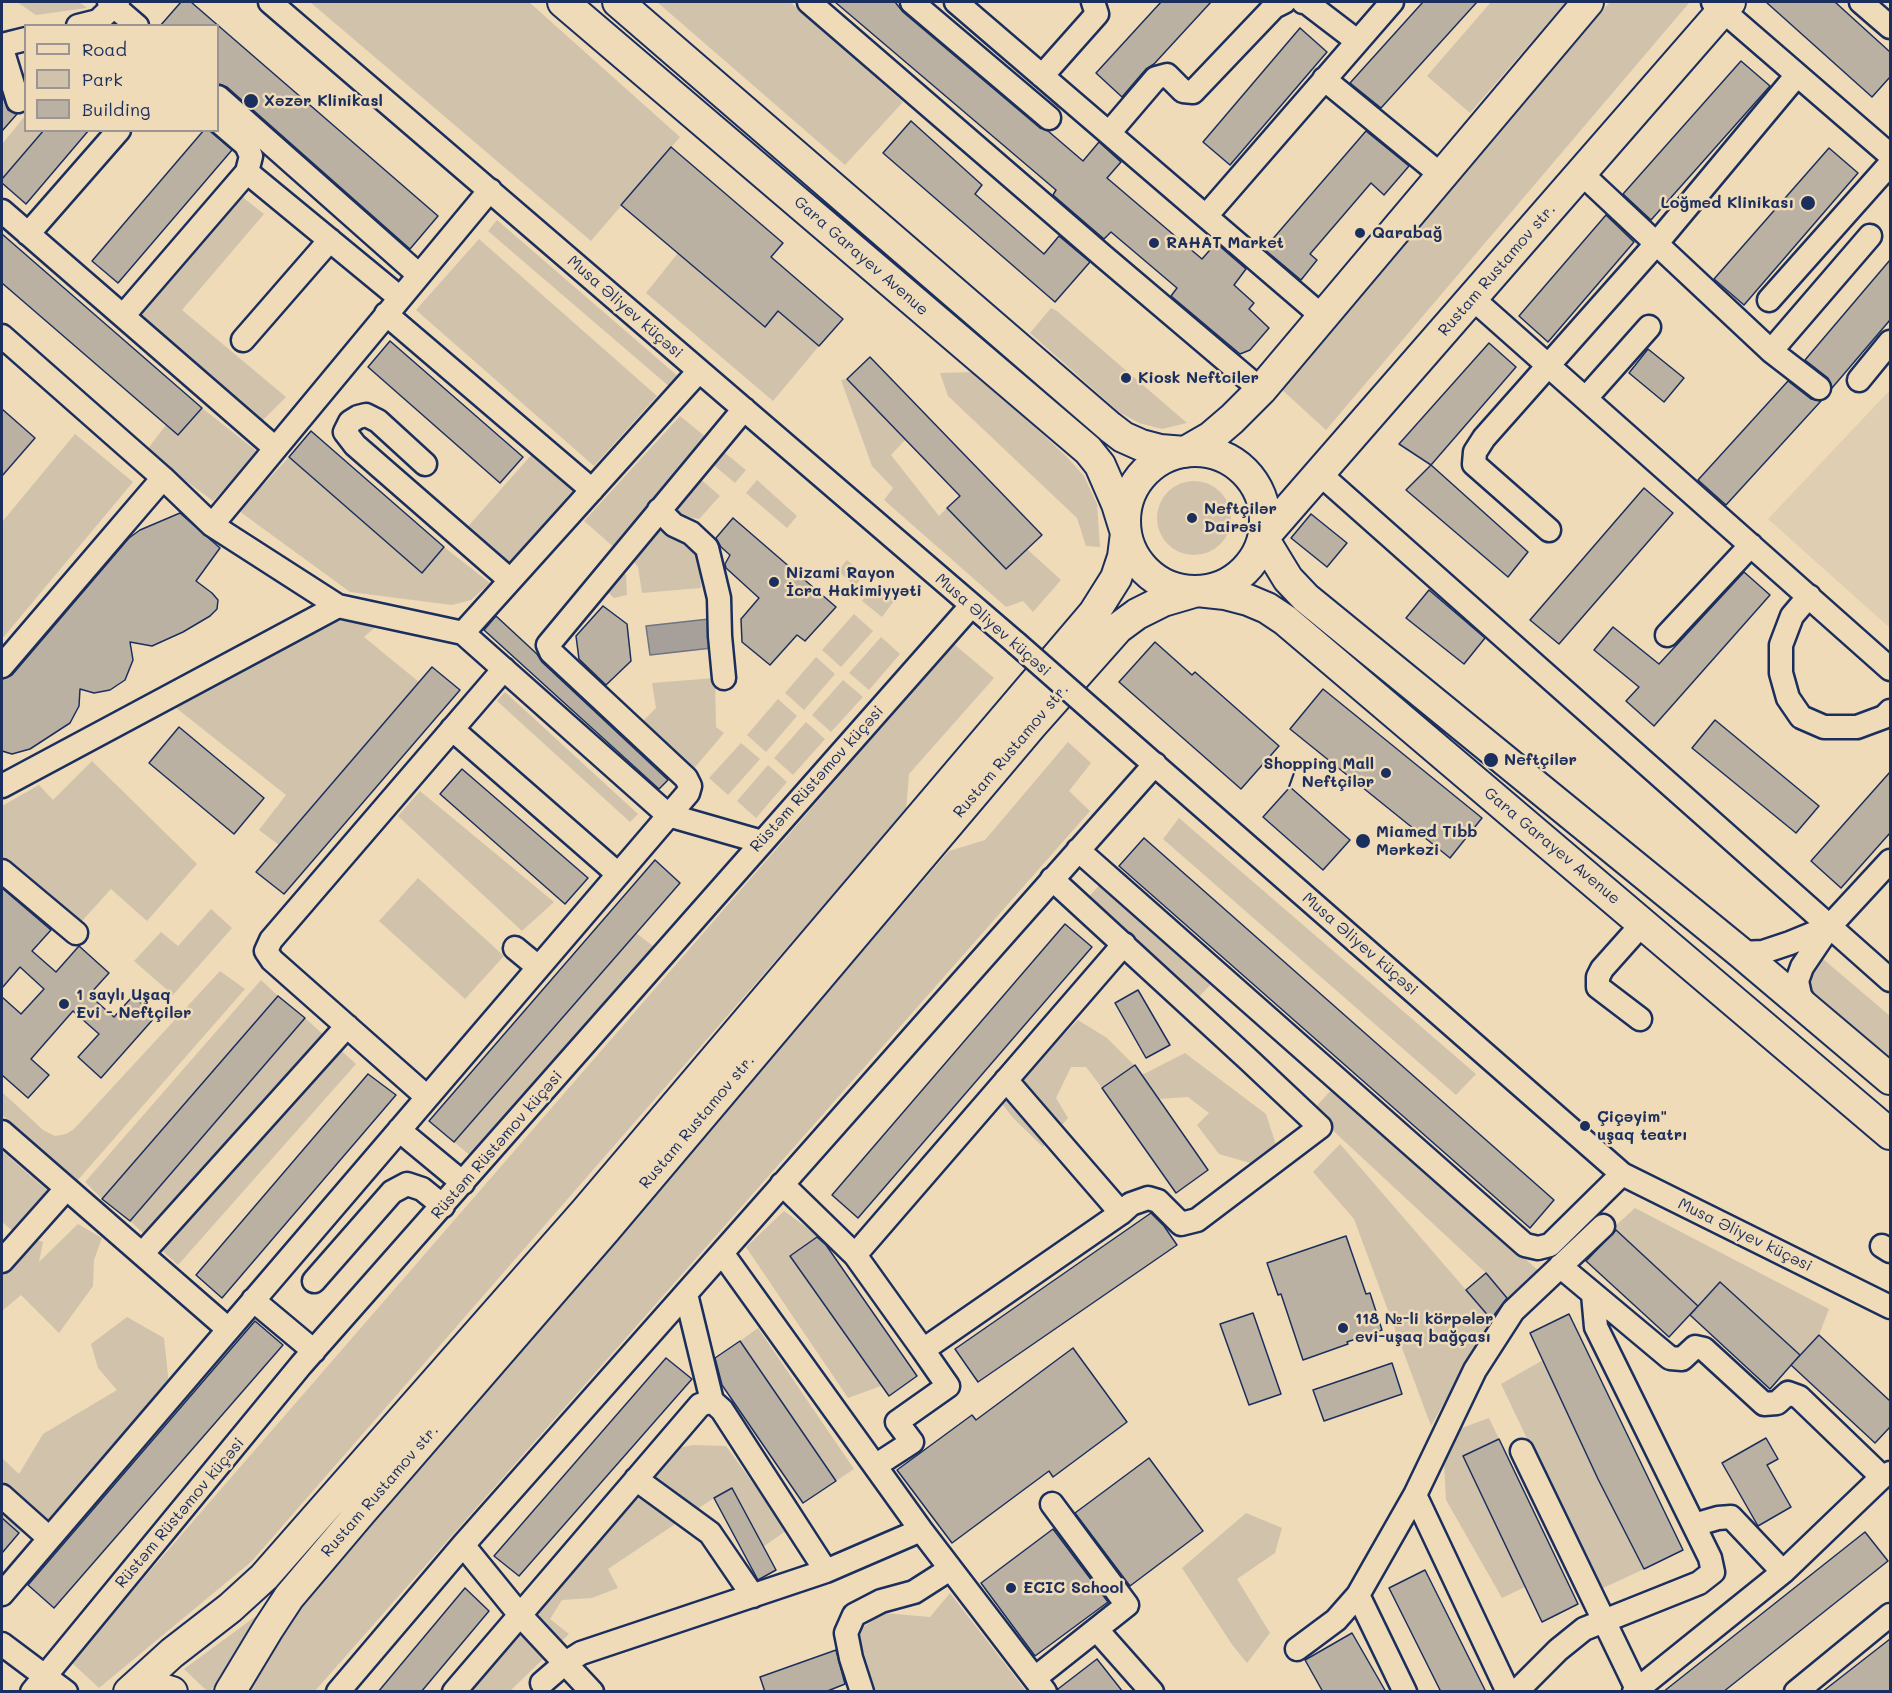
<!DOCTYPE html>
<html>
<head>
<meta charset="utf-8">
<style>
  body { margin:0 }
  #map { position:relative; width:1892px; height:1693px; overflow:hidden; background:#f0dbb9; font-family:Mali,sans-serif }
  canvas { display:block }
  .frame { position:absolute; inset:0; border:3px solid #1b2f5e; pointer-events:none }
  .legend { position:absolute; left:24px; top:24px; width:195px; height:108px; box-sizing:border-box; background:#f0dbb9; border:2px solid #9b9695; margin:0; padding:8px 10px; list-style:none; font-size:18px; color:#1b2f5e }
  .legend li { display:flex; align-items:center; gap:12px; height:30px }
  .legend b { width:30px; border:2px solid #9b9695 }
</style>
</head>
<body>
<div id="map">
<canvas width="1892" height="1693"></canvas>
<div class="frame"></div>
<ul class="legend">
<li><b style="height:8px;background:#f0dbb9"></b>Road</li>
<li><b style="height:16px;background:#d1c2ac"></b>Park</li>
<li><b style="height:16px;background:#bbb1a3"></b>Building</li>
</ul>
</div>
<script>
const context = document.querySelector('canvas').getContext('2d');
context.lineJoin = 'round';
function fill(path, color) { context.fillStyle = color; context.fill(path, 'evenodd'); }
const shape = rows => new Path2D(rows.map(r => 'M' + r).join(''));
function strokePath(path, color, width, dash) { context.strokeStyle = color; context.lineWidth = width; context.lineCap = dash ? 'butt' : 'round'; context.setLineDash(dash || []); context.stroke(path); }
function write(font, color, halo, rows, align = 'center') {
  context.font = font + ' Mali,sans-serif'; context.lineWidth = 5; context.setLineDash([]); context.textBaseline = 'middle'; context.strokeStyle = halo; context.fillStyle = color; for (const [text, x, y, turn = 0] of rows) {
    context.save(); context.translate(x, y); context.rotate((+turn || 0) * Math.PI / 180); context.textAlign = isNaN(turn) ? turn : align; if (halo) context.strokeText(text, 0, 0); context.fillText(text, 0, 0); context.restore();
  }
}
fill(shape([
  [1890,390,1890,628,1768,519]
]), '#e0ceb2');
fill(shape([
  [17,2,79,2,87,8,36,15],
  [310,2,529,2,680,137,591,241],
  [657,2,790,2,903,102,845,165],
  [1491,2,1566,2,1470,113,1427,76],
  [1610,2,1689,3,1326,430,1280,388],
  [25,116,26,130,44,131,2,179,2,144],
  [240,195,264,214,182,310,286,397,260,423,134,314],
  [497,220,680,378,671,388,488,231],
  [479,239,657,396,594,466,416,310],
  [678,253,764,327,778,311,819,346,773,401,646,293],
  [1051,308,1057,311,1187,423,1162,429,1139,423,1119,412,1030,333],
  [975,372,1066,456,1084,476,1097,504,1100,547,1086,546,1077,518,948,396,940,373],
  [847,379,906,439,891,455,939,516,947,508,1006,569,1027,549,1061,580,1033,612,1023,601,1006,607,884,500,893,488,872,466,841,380],
  [202,408,259,453,213,501,146,451,166,425,179,435],
  [680,416,707,438,616,549,584,521],
  [75,434,133,482,2,639,2,522],
  [720,449,746,470,735,483,710,462],
  [534,452,574,489,506,567,464,531],
  [289,457,422,573,444,547,490,583,471,600,452,605,350,592,239,511],
  [697,476,720,496,699,519,681,515,671,508],
  [757,480,797,516,787,528,746,493],
  '1157 518a37 37 0 1 1 74 0a37 37 0 1 1-74 0Z',
  [658,525,698,549,701,588,642,593,638,567,630,557],
  [847,560,864,575,855,586,838,571],
  [619,568,626,575,627,595,614,598,602,587],
  [875,585,894,601,882,617,862,601],
  [854,614,873,631,841,667,822,650],
  [333,621,381,622,364,637,419,682,279,845,259,830,286,795,175,707],
  [881,637,900,654,869,690,849,673],
  [954,644,994,678,909,774,906,811,251,1562,99,1688,71,1662],
  [816,657,835,674,804,710,785,693],
  [715,678,716,727,724,733,691,772,640,724,656,708,652,683],
  [843,680,863,697,831,732,812,715],
  [505,692,638,814,630,822,497,701],
  [778,699,797,716,766,752,747,735],
  [806,722,825,739,793,775,774,758],
  [1068,742,1091,763,1069,791,1090,811,315,1691,249,1692,296,1609,949,851,985,840],
  [741,743,760,759,728,795,709,778],
  [92,761,197,864,147,921,111,889,82,921,2,859,2,806,39,785,53,800],
  [768,765,787,782,756,818,737,801],
  [420,791,554,902,522,931,398,816],
  [1179,818,1476,1074,1456,1095,1163,839],
  [418,878,504,956,465,999,379,921],
  [1101,883,1214,981,1195,1001,1087,899],
  [211,909,232,928,173,995,134,961,161,932,178,946],
  [636,933,657,949,472,1157,454,1142],
  [1823,959,1890,1016,1890,1058,1802,983],
  [220,971,245,989,77,1181,2,1115,2,1092,43,1130,55,1136,66,1134,74,1129],
  [261,980,278,996,102,1199,85,1182],
  [305,1018,356,1064,178,1265,130,1221],
  [1078,1020,1107,1038,1135,1066,1102,1088,1086,1067,1071,1067,1056,1098,1068,1118,1043,1147,1013,1118,1000,1101],
  [1185,1053,1266,1114,1276,1145,1257,1165,1219,1154,1197,1125,1209,1113,1188,1097,1158,1099,1142,1075],
  [1333,1088,1539,1271,1510,1300,1486,1273,1312,1111],
  [1340,1144,1491,1319,1431,1426,1354,1219,1313,1172],
  [2,1151,48,1191,15,1232,43,1242,39,1262,78,1224,102,1238,94,1260,93,1286,59,1333,21,1295,2,1311,2,1246,14,1232,2,1222],
  [1635,1208,1829,1309,1819,1335,1800,1355,1721,1282,1698,1306,1613,1228],
  [784,1211,819,1236,790,1256,881,1386,848,1398,746,1247],
  [127,1317,164,1338,169,1385,54,1521,19,1533,2,1518,2,1458,19,1474,43,1434,117,1390,98,1368,91,1344],
  [758,1328,854,1469,836,1481,740,1341],
  [1543,1360,1598,1479,1644,1569,1599,1590,1501,1384],
  [1489,1418,1499,1439,1464,1456,1525,1587,1502,1598,1446,1500,1444,1465,1459,1429],
  [693,1445,726,1446,787,1530,763,1547,731,1488,714,1498,608,1569,618,1588,592,1598,562,1600,550,1619,569,1634,510,1691,463,1692,674,1449],
  [1246,1513,1282,1528,1275,1553,1237,1579,1270,1633,1247,1663,1233,1646,1182,1568],
  [950,1593,1026,1691,876,1691,857,1631,884,1613,930,1617],
  [256,1616,211,1691,207,1691,184,1669]
]), '#d1c2ac');
const water = shape([
  [709,619,712,648,650,655,646,626,709,619]
]);
fill(water, '#a7a09a');
strokePath(water, '#6f7382', 1.5);
const building = shape([
  [181,2,191,2,438,216,410,249,227,87,218,84,218,26,160,26,181,2],
  [835,2,895,2,903,12,1040,128,1048,131,1083,161,1099,142,1121,162,1107,178,1202,259,1216,243,1246,269,1234,285,1254,303,1249,309,1269,328,1250,350,1240,354,1171,296,1177,288,1111,232,1104,239,1053,195,1056,190,835,2],
  [1161,2,1211,2,1154,64,1146,69,1122,97,1096,73,1161,2],
  [1423,2,1477,2,1381,108,1350,83,1423,2],
  [1766,2,1835,2,1890,52,1890,77,1872,97,1766,2],
  [1300,28,1327,52,1230,165,1203,142,1300,28],
  [1741,61,1770,86,1651,220,1623,194,1741,61],
  [2,94,8,110,17,114,2,131,2,94],
  [911,121,982,185,975,194,1044,254,1059,236,1090,262,1055,302,883,153,911,121],
  [44,130,89,130,26,204,2,183,2,179,44,130],
  [204,130,209,130,232,150,118,283,92,261,204,130],
  [1366,131,1409,166,1384,195,1371,183,1310,254,1317,260,1301,280,1264,249,1366,131],
  [671,147,783,243,771,257,843,319,819,346,778,311,765,327,621,205,671,147],
  [1829,148,1858,173,1744,305,1714,279,1829,148],
  [1606,215,1634,242,1548,342,1519,316,1606,215],
  [2,234,202,408,178,435,2,283,2,234],
  [1890,260,1890,320,1832,388,1828,378,1805,360,1890,260],
  [390,341,523,457,500,483,368,367,390,341],
  [1489,343,1516,367,1431,465,1399,444,1489,343],
  [1648,349,1684,378,1664,402,1629,373,1648,349],
  [870,357,1042,535,1006,569,947,508,960,496,847,379,870,357],
  [1788,381,1811,399,1821,401,1726,505,1698,480,1788,381],
  [2,409,35,438,2,476,2,409],
  [311,431,444,547,422,573,289,457,311,431],
  [1431,465,1528,552,1508,577,1406,490,1431,465],
  [1644,488,1673,513,1559,644,1530,620,1644,488],
  [180,513,220,548,196,581,212,593,218,600,217,609,210,616,183,632,152,646,130,642,133,660,125,680,110,690,94,693,80,689,79,706,70,723,30,749,12,754,2,751,2,679,12,675,129,538,140,530,180,513],
  [1311,514,1347,543,1327,567,1291,538,1311,514],
  [733,518,836,607,805,641,797,635,770,665,742,642,741,619,759,598,726,568,725,564,730,555,721,547,716,538,733,518],
  [1744,572,1770,595,1654,726,1626,701,1639,687,1594,650,1613,627,1659,664,1744,572],
  [1429,590,1485,638,1464,664,1406,618,1429,590],
  [603,606,627,624,631,661,606,685,579,659,576,636,603,606],
  [496,616,537,654,542,662,668,780,659,789,484,630,496,616],
  [1155,642,1192,675,1195,672,1279,746,1241,789,1119,682,1155,642],
  [432,667,460,690,284,894,256,872,432,667],
  [1323,689,1482,818,1450,858,1290,729,1323,689],
  [1715,720,1819,806,1796,833,1692,748,1715,720],
  [179,727,264,798,234,834,149,763,179,727],
  [462,769,588,878,565,904,440,794,462,769],
  [1890,772,1890,833,1841,888,1811,861,1890,772],
  [1290,787,1350,840,1323,870,1263,817,1290,787],
  [1144,838,1554,1200,1530,1228,1119,866,1144,838],
  [655,860,680,883,454,1142,429,1121,655,860],
  [2,888,51,930,32,951,56,972,79,946,109,973,89,995,114,1017,133,996,156,1016,101,1078,78,1057,99,1034,73,1011,31,1059,49,1075,28,1098,2,1075,2,997,21,1014,44,989,20,967,2,988,2,888],
  [1065,924,1092,947,858,1218,832,1195,1065,924],
  [1138,990,1170,1045,1146,1058,1115,1003,1138,990],
  [278,996,305,1018,130,1221,102,1199,278,996],
  [1135,1065,1208,1170,1176,1193,1102,1088,1135,1065],
  [368,1074,396,1095,222,1298,196,1275,368,1074],
  [1151,1213,1164,1226,1177,1245,978,1382,955,1349,1151,1213],
  [1616,1230,1698,1306,1669,1337,1586,1261,1616,1230],
  [1346,1236,1366,1294,1370,1293,1382,1330,1347,1342,1348,1344,1303,1360,1281,1294,1278,1295,1267,1263,1346,1236],
  [817,1237,826,1245,917,1376,889,1396,790,1256,817,1237],
  [1486,1273,1507,1298,1491,1319,1466,1290,1486,1273],
  [1720,1282,1800,1355,1770,1389,1690,1315,1720,1282],
  [1253,1313,1281,1394,1249,1405,1220,1324,1253,1313],
  [1569,1314,1683,1550,1644,1569,1598,1479,1530,1333,1569,1314],
  [255,1321,283,1345,54,1608,28,1585,255,1321],
  [1819,1335,1890,1401,1890,1427,1875,1443,1791,1365,1819,1335],
  [740,1341,836,1481,803,1503,722,1385,715,1358,740,1341],
  [1073,1348,1127,1422,1053,1477,1049,1471,952,1543,897,1470,972,1415,976,1420,1073,1348],
  [666,1358,692,1379,519,1576,494,1556,666,1358],
  [1392,1363,1402,1394,1324,1421,1313,1390,1392,1363],
  [1766,1438,1778,1459,1767,1465,1791,1507,1758,1526,1722,1463,1766,1438],
  [1499,1439,1578,1604,1542,1622,1463,1456,1499,1439],
  [1149,1458,1203,1531,1130,1586,1075,1513,1149,1458],
  [732,1488,776,1570,758,1580,714,1498,732,1488],
  [2,1518,19,1533,2,1553,2,1518],
  [1053,1529,1108,1602,1035,1656,981,1583,1053,1529],
  [1865,1532,1888,1561,1723,1692,1663,1692,1865,1532],
  [1425,1570,1486,1692,1441,1692,1389,1588,1425,1570],
  [465,1588,489,1611,421,1692,378,1692,465,1588],
  [1352,1633,1386,1692,1323,1692,1305,1660,1352,1633],
  [1890,1639,1890,1692,1822,1692,1890,1639],
  [836,1650,845,1684,825,1692,765,1692,760,1677,836,1650],
  [1097,1659,1123,1692,1058,1692,1058,1689,1097,1659]
]);
fill(building, '#bbb1a3');
strokePath(building, '#1b2f5e', 1.5);
const minor = shape([
  [109,2,137,26],
  [270,2,1016,643],
  [809,2,1103,256,1261,390],
  [912,2,1049,118],
  [956,2,1323,317],
  [1303,2,1306,2,1357,41],
  [1713,2,1890,155],
  [1861,2,1890,27],
  [78,26,98,21,118,2],
  [2,45,26,39],
  [2,49,18,101],
  [1042,76,1097,14,1093,2],
  [1324,79,1441,175],
  [218,97,419,275],
  [1109,133,1156,78,1167,75,1183,91,1193,92,1274,7,1284,2],
  [247,172,400,298],
  [1582,174,1771,351,1819,388],
  [2,211,275,448],
  [1206,216,1392,2],
  [28,234,119,130],
  [1472,298,1890,669],
  [1769,300,1890,164],
  [386,314,592,490],
  [123,316,247,172,251,156,246,145,218,121],
  [2,336,163,478,212,525,338,606,463,633,668,815,762,842],
  [243,340,330,240],
  [1771,351,1870,236],
  [1859,380,1890,342],
  [1586,398,1649,327],
  [425,464,378,421,366,415,358,417,350,422,345,432,355,445,510,580],
  [1320,474,1890,980],
  [659,510,674,525,691,533,707,548,719,598,720,636,724,678],
  [212,525,490,190],
  [1549,530,1474,464,1475,452,1484,438,1656,244,1797,75],
  [1809,596,1792,616,1781,645,1781,673,1788,698,1801,717,1824,727,1857,727,1884,717,1890,711],
  [463,633,699,371],
  [1667,635,1751,545],
  [2,666,163,478],
  [1099,716,1622,1174,1890,1307],
  [452,729,618,874],
  [2,786,338,606],
  [1078,850,1525,1245,1538,1248,1550,1245,1622,1174],
  [2,871,76,933],
  [515,948,538,967],
  [1741,953,1763,952,1790,943,1829,927],
  [1807,1007,1800,995,1797,981,1802,967,1829,927,1890,861],
  [1640,1019,1598,987,1598,977,1602,969,1643,923],
  [1006,1080,1121,1213],
  [427,1097,272,960,266,951,271,940,504,669],
  [399,1130,463,1183],
  [2,1132,228,1329],
  [782,1184,855,1255,923,1350,1121,1213,1131,1204,1148,1198,1158,1201,1181,1224,1197,1220,1320,1127,1250,1061,1052,879],
  [1882,1246,1890,1251],
  [722,1253,921,1530,1045,1692],
  [142,1254,347,1026],
  [855,1255,1124,944],
  [2,1261,66,1189],
  [1560,1266,1670,1358,1682,1359,1695,1347,1704,1349,1764,1404,1777,1403,1788,1393,1799,1397,1882,1477],
  [314,1281,392,1192,407,1184,422,1189,443,1206],
  [686,1294,712,1401],
  [253,1300,314,1351],
  [1522,1451,1637,1689],
  [875,1466,912,1442,897,1422,948,1386,923,1350],
  [636,1479,710,1533,753,1596],
  [1415,1495,1508,1692],
  [2,1496,49,1538],
  [1694,1525,1718,1518,1731,1517,1783,1572],
  [463,1545,520,1615,592,1692],
  [2,1594,688,793,690,786,686,778,551,652,548,645,744,409],
  [1358,1595,1405,1692],
  [1097,1630,1152,1692],
  [2,1644,66,1692],
  [1297,1649,1336,1620,1358,1595,1415,1495,1475,1370,1513,1311,1603,1226],
  [1035,1678,1127,1605,1052,1504],
  [542,1683,564,1664,581,1653,826,1571,921,1530],
  [32,1692,301,1365,971,606],
  [338,1692,463,1545,1155,764],
  [454,1692,700,1405,712,1401,722,1410,826,1571],
  [862,1692,851,1658,846,1633,854,1615,881,1601,914,1592,950,1569],
  [1516,1692,1558,1650,1584,1629,1699,1583,1713,1572,1710,1558,1596,1327,1593,1294],
  [1634,1692,1783,1572,1882,1477,1890,1473],
  [1796,1692,1890,1615]
]);
const major = shape([
  [618,2,1110,427,1123,437,1141,445,1160,450,1185,452,1211,437,1232,419,1261,390,1588,2],
  [1730,2,1263,538,1288,579,1306,598,1741,953,1890,1079],
  '1125 521a70 70 0 1 1 140 0a70 70 0 1 1-140 0Z',
  [129,1692,172,1653,230,1608,264,1577,585,1212,1094,613,1116,578,1123,557,1126,533,1117,504,1100,465,1088,450,563,2],
  [141,1692,159,1688,172,1692],
  [230,1692,268,1629,289,1597,361,1512,606,1229,1031,726,1118,628,1137,614,1163,601,1197,591,1225,594,1248,600,1267,608,1285,620,1890,1134]
]);
strokePath(minor, '#1b2f5e', 27);
strokePath(major, '#1b2f5e', 34);
strokePath(minor, '#f0dbb9', 22);
strokePath(major, '#f0dbb9', 30);
const minorBridge = shape([
  [1016,643,1099,716]
]);
strokePath(minorBridge, '#1b2f5e', 27, []);
strokePath(minorBridge, '#f0dbb9', 22);
for (const [x, y, r, color] of [
  [251,101,8,"#1b2f5e"],
  [1808,203,8,"#1b2f5e"],
  [1360,233,6,"#1b2f5e"],
  [1154,243,6,"#1b2f5e"],
  [1126,378,6,"#1b2f5e"],
  [1192,518,6,"#1b2f5e"],
  [774,582,6,"#1b2f5e"],
  [1491,760,8,"#1b2f5e"],
  [1386,773,6,"#1b2f5e"],
  [1363,841,8,"#1b2f5e"],
  [64,1004,6,"#1b2f5e"],
  [1585,1126,6,"#1b2f5e"],
  [1343,1328,6,"#1b2f5e"],
  [1011,1588,6,"#1b2f5e"]
]) { const dot = new Path2D(); dot.arc(x, y, r, 0, 2 * Math.PI); context.fillStyle = color; context.fill(dot); strokePath(dot, '#f0dbb9', 2); }
write('bold 16px', '#1b2f5e', '#f0dbb9', [
  ["Xəzər Klinikasl",264,101],
  ["Loğmed Klinikası",1794,203,"right"],
  ["Qarabağ",1372,233],
  ["RAHAT Market",1166,243],
  ["Kiosk Neftciler",1138,378],
  ["Neftçilər",1204,509],
  ["Dairəsi",1204,527],
  ["Nizami Rayon",786,573],
  ["İcra Hakimiyyəti",786,591],
  ["Neftçilər",1504,760],
  ["Shopping Mall",1374,764,"right"],
  ["/ Neftçilәr",1374,782,"right"],
  ["Miamed Tibb",1376,832],
  ["Mərkəzi",1376,850],
  ["1 saylı Uşaq",76,995],
  ["Evi - Neftçilər",76,1013],
  ["Çiçəyim\"",1597,1117],
  ["uşaq teatrı",1597,1135],
  ["118 №-li körpələr",1355,1319],
  ["evi-uşaq bağçası",1355,1337],
  ["ECIC School",1023,1588]
], 'left');
write('16px', '#1b2f5e', '#f0dbb9', [
  ["Gara Garayev Avenue",861,256,41],
  ["Rustam Rustamov str.",1497,270,-49],
  ["Musa Əliyev küçəsi",625,307,41],
  ["Musa Əliyev küçəsi",993,625,41],
  ["Rustam Rustamov str.",1011,751,-50],
  ["Rüstəm Rüstəmov küçəsi",817,779,-48],
  ["Gara Garayev Avenue",1552,846,40],
  ["Musa Əliyev küçəsi",1360,944,41],
  ["Rustam Rustamov str.",697,1122,-50],
  ["Rüstəm Rüstəmov küçəsi",497,1145,-49],
  ["Musa Əliyev küçəsi",1745,1235,26],
  ["Rustam Rustamov str.",380,1491,-49],
  ["Rüstəm Rüstəmov küçəsi",180,1513,-50]
]);
</script>
</body>
</html>
